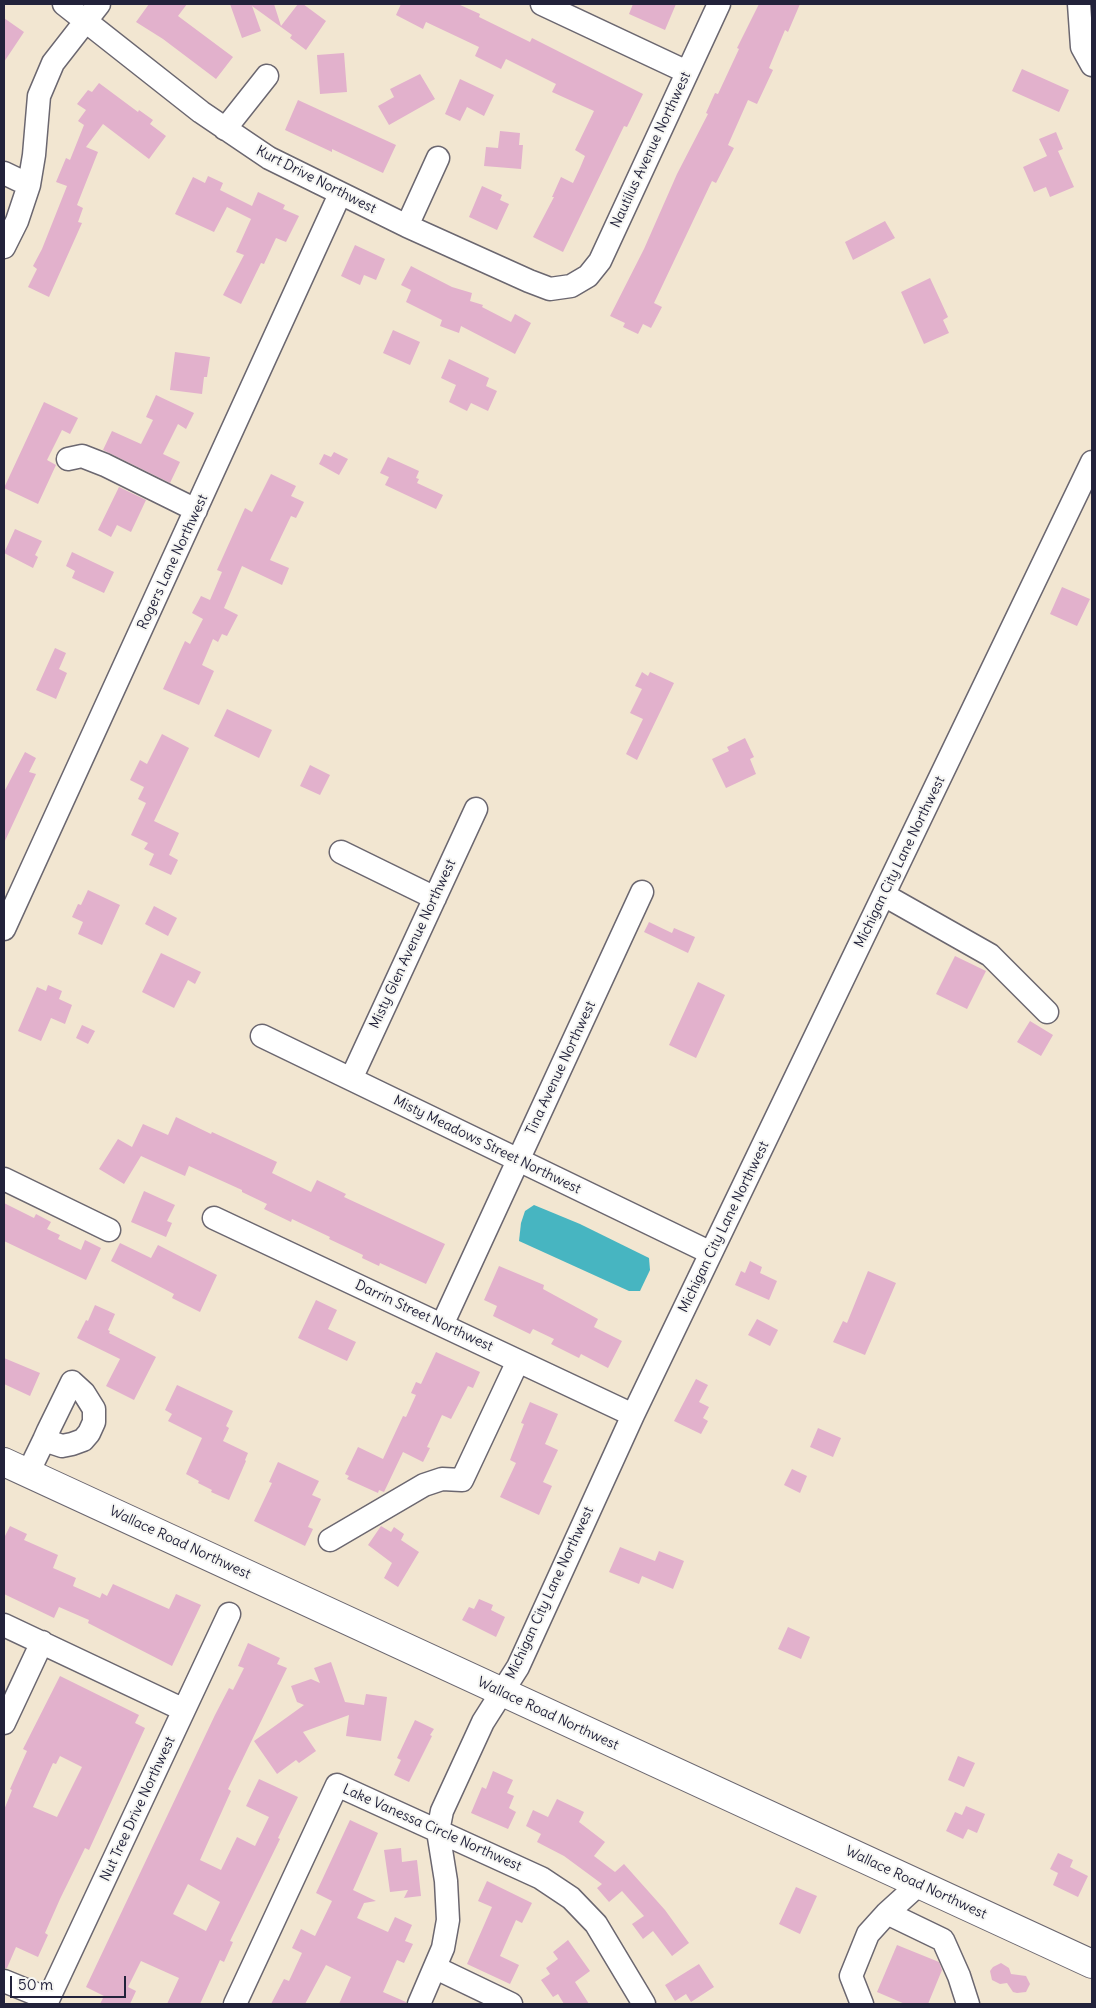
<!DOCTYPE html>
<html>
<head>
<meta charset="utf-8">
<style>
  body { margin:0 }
  #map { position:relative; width:1096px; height:2008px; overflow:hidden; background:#f2e6d1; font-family:Delius,sans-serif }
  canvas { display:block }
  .frame { position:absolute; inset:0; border:5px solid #22223b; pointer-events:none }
  .scale { position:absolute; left:10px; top:1976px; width:116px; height:22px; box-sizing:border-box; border:2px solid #22223b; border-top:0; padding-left:6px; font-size:15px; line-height:18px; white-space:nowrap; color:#22223b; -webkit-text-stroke:4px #f6f6f2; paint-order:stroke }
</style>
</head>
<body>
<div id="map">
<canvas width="1096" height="2008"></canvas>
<div class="frame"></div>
<div class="scale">50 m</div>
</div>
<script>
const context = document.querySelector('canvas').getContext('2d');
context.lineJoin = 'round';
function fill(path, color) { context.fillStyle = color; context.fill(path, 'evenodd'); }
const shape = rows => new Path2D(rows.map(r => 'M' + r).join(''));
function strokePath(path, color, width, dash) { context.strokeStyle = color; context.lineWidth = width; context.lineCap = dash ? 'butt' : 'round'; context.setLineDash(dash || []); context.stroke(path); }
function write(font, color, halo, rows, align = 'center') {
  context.font = font + ' Delius,sans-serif'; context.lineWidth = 4; context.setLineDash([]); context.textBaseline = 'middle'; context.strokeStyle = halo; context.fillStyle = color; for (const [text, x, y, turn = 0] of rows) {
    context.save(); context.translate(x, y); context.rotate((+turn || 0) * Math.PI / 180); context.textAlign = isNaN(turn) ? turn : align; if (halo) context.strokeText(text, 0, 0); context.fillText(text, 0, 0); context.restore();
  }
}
fill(shape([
  [534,1205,580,1224,649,1258,650,1270,640,1291,629,1291,519,1241,521,1223,525,1211]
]), '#47b5c1');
fill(shape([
  [149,4,187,4,178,16,233,57,216,79,163,39,136,22],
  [230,4,274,4,281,26,298,4,303,4,326,21,306,50,290,38,292,35,252,6,261,31,242,38],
  [401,4,458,4,480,14,479,17,530,42,532,38,643,94,627,127,624,126,563,252,533,237,554,197,552,197,561,177,573,183,580,168,585,156,575,150,594,111,552,92,556,84,506,59,501,69,475,56,479,47,426,22,423,29,396,15],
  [633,4,676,4,665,30,629,14],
  [759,4,800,4,788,32,785,30,769,68,773,70,757,104,748,100,728,145,734,148,716,183,712,181,654,303,662,307,651,328,643,324,638,334,623,327,625,323,610,316,644,249,677,174,708,114,706,113,715,93,718,94,739,49,737,48],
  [4,18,24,32,4,62],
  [344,53,347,92,320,94,317,55],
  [1022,69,1069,90,1059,112,1012,91],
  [420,74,435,99,389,125,378,106,394,97,390,89],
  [460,79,494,95,484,116,467,107,460,121,445,114],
  [99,83,138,112,139,110,153,120,150,124,166,136,149,159,103,124,86,147,98,152,77,205,83,208,78,222,82,223,49,297,28,287,37,269,33,266,42,249,67,186,56,182,66,158,70,160,84,125,78,121,86,110,77,104,88,90,92,92],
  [298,100,396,145,383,173,332,149,332,152,285,130],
  [500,131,520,133,519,145,523,145,521,169,484,166,486,147,498,148],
  [1056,132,1063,149,1058,151,1074,187,1050,197,1046,187,1034,192,1023,167,1047,156,1039,139],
  [208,176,223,183,220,190,252,206,258,192,285,205,283,209,299,216,286,242,276,238,264,264,261,263,241,304,223,295,244,255,236,252,251,219,227,207,214,232,175,214,193,177,205,183],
  [482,186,502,195,500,200,509,204,497,230,469,217],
  [885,221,895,238,853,260,845,242],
  [355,245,385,259,376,280,364,275,360,285,341,276],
  [411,266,452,287,472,293,470,301,483,305,482,307,511,322,515,314,531,323,515,354,461,326,459,333,440,326,442,320,406,302,411,290,401,285],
  [930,278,948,317,943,320,949,333,924,344,901,292],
  [393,330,420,342,410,365,383,353],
  [175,352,210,357,207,377,204,377,202,394,170,390],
  [449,359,489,378,486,386,497,391,488,411,471,403,467,411,449,402,456,385,441,378],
  [156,395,194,413,186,429,178,424,163,454,180,462,170,483,103,450,112,431,141,444,153,420,146,417],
  [44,402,78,418,70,434,62,430,47,460,56,465,38,504,4,488],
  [334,452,348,459,339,475,319,464,324,454,331,457],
  [388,457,419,471,416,478,419,479,417,483,443,495,436,509,385,485,389,477,380,473],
  [271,474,296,486,291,496,304,502,296,518,291,516,270,560,289,568,282,585,242,566,224,608,238,615,227,636,222,634,218,642,213,639,202,665,214,671,199,705,163,689,185,641,190,644,203,619,192,613,201,596,210,600,222,572,217,570,245,508,252,512],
  [119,487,146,500,131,532,117,525,111,537,98,530],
  [15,529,42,541,35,555,38,557,33,568,4,553],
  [72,552,114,572,104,593,72,578,75,571,66,566],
  [1062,587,1090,599,1077,626,1050,614],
  [55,648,66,653,59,669,67,673,56,699,36,690],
  [642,672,648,676,650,672,674,683,637,760,626,754,643,719,630,713,642,689,635,686],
  [227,709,272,730,259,758,214,736],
  [162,734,189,748,154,821,179,833,169,855,178,860,171,875,149,865,154,854,144,849,148,843,131,835,146,803,138,799,144,787,130,780,140,760,147,764],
  [745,738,754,757,750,759,756,774,726,788,712,759,729,751,727,747],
  [25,752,36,758,29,772,36,774,4,843,4,792],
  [310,765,330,775,320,795,300,786],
  [88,890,120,905,102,945,78,934,83,922,72,917,78,904,81,905],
  [154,906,177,918,168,936,145,924],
  [649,922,672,933,674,928,695,937,688,953,644,932],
  [161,953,201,972,195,984,188,980,174,1008,142,992],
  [955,956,986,971,967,1009,936,994],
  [698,982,725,995,696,1058,669,1045],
  [48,985,62,991,59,999,72,1005,65,1024,51,1018,41,1041,18,1031,37,987,46,991],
  [1030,1021,1053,1035,1041,1056,1017,1042],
  [82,1025,95,1031,88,1044,76,1038],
  [176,1117,211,1134,212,1132,277,1162,272,1173,311,1192,317,1180,346,1194,344,1197,445,1244,426,1284,380,1263,379,1266,362,1258,363,1255,329,1239,330,1237,292,1219,291,1222,264,1209,267,1204,242,1192,242,1190,189,1166,185,1176,141,1156,124,1184,99,1169,118,1139,132,1147,143,1124,168,1135],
  [144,1191,175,1205,167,1221,172,1223,166,1237,131,1222],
  [4,1203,34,1218,36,1214,51,1222,47,1229,60,1235,58,1239,81,1250,85,1240,101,1248,86,1280,4,1241],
  [120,1243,151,1258,158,1245,217,1275,200,1312,172,1298,174,1294,111,1261],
  [750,1261,762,1267,760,1273,777,1281,769,1300,735,1285,741,1271,745,1273],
  [499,1266,544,1285,543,1289,598,1319,594,1327,622,1341,608,1368,581,1354,579,1358,551,1344,554,1339,533,1329,530,1334,493,1316,497,1306,484,1300],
  [868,1271,896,1283,865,1355,833,1342,843,1321,847,1323],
  [316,1300,337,1310,328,1329,356,1342,347,1361,298,1338],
  [95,1305,115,1314,108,1330,110,1331,109,1333,156,1357,134,1400,106,1386,120,1359,77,1338,86,1320,88,1321],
  [757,1319,778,1330,770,1346,748,1335],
  [436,1352,480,1372,473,1388,468,1386,451,1419,442,1415,427,1447,430,1448,423,1462,403,1452,384,1492,379,1490,378,1493,347,1479,349,1476,345,1474,358,1447,383,1459,403,1416,406,1417,416,1395,411,1393,416,1382,421,1384],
  [4,1358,40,1373,30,1396,4,1384],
  [696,1379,708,1385,699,1402,709,1407,703,1418,708,1421,701,1434,674,1421],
  [177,1385,233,1411,226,1426,229,1428,223,1441,248,1453,245,1460,246,1461,229,1500,211,1492,212,1490,198,1483,199,1481,186,1474,202,1438,168,1421,172,1414,165,1410],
  [530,1402,558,1414,545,1444,558,1450,543,1482,552,1486,539,1515,500,1497,516,1463,510,1460,524,1424,521,1423],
  [818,1428,841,1438,833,1457,810,1447],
  [278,1462,319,1481,312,1495,321,1499,308,1527,313,1529,305,1546,254,1521,272,1483,269,1482],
  [792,1469,807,1476,800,1493,784,1485],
  [10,1526,27,1534,24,1540,58,1555,53,1568,76,1578,73,1586,100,1598,102,1593,107,1596,113,1584,169,1609,176,1594,201,1605,172,1666,88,1623,89,1620,59,1607,54,1618,4,1594,4,1538],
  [381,1526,391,1532,394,1527,404,1534,401,1540,419,1552,398,1587,384,1578,392,1563,368,1545],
  [620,1547,655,1561,659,1551,684,1561,673,1589,642,1576,639,1584,609,1572],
  [479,1599,493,1605,491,1610,505,1617,496,1637,462,1620,469,1607,474,1609],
  [788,1627,810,1637,801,1659,778,1649],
  [248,1643,280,1658,277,1664,287,1668,228,1789,231,1791,200,1860,221,1870,237,1837,255,1846,269,1817,246,1806,259,1779,298,1797,278,1838,280,1839,230,1941,233,1942,224,1962,220,1960,200,2004,167,2004,179,1978,141,1961,128,1987,136,1991,130,2004,100,2004,104,1996,86,1987,215,1715,229,1688,233,1690,244,1668,238,1666],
  [188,1884,220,1902,206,1931,173,1914],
  [331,1662,345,1702,364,1705,366,1694,387,1697,381,1741,346,1736,349,1715,303,1732,316,1751,299,1763,296,1760,277,1774,254,1741,304,1705,297,1702,291,1686,311,1679,320,1683,314,1668],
  [60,1676,139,1715,135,1723,145,1728,89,1850,85,1848,60,1899,45,1933,48,1935,38,1957,16,1947,7,1968,4,1968,4,1810,12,1790,10,1789,27,1751,23,1749],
  [60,1756,82,1767,57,1817,33,1807,53,1763,56,1764],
  [415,1720,434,1729,430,1735,432,1736,409,1782,394,1775,401,1760,397,1758],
  [958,1756,975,1763,964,1787,948,1780],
  [493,1771,513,1780,507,1793,514,1796,509,1808,516,1812,508,1829,471,1813,482,1787,486,1789],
  [557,1799,584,1812,579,1822,605,1842,594,1856,615,1872,624,1864,665,1910,689,1943,672,1956,653,1931,643,1939,632,1924,644,1916,622,1891,609,1902,597,1888,602,1884,564,1856,537,1842,541,1834,526,1826,533,1810,548,1817],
  [966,1806,985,1814,977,1833,968,1829,963,1839,946,1831,955,1812,962,1815],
  [350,1820,378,1833,353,1890,376,1901,364,1903,357,1918,388,1932,395,1917,412,1925,405,1941,413,1944,404,1963,397,1960,383,1992,406,2002,406,2004,339,2004,351,1977,326,1965,305,2004,271,2004,284,1979,289,1981,302,1953,292,1948,301,1929,315,1936,332,1901,316,1893],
  [401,1848,402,1862,417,1860,421,1896,404,1898,408,1890,390,1892,384,1850],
  [1058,1853,1073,1860,1070,1867,1088,1876,1078,1897,1053,1885,1058,1873,1050,1869],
  [487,1881,532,1903,522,1923,516,1920,500,1956,519,1965,510,1984,467,1964,492,1907,478,1901],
  [796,1887,817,1896,800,1934,779,1924],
  [568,1940,590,1971,575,1982,589,2004,564,2004,558,1994,553,1997,541,1980,550,1974,546,1968,558,1959,553,1952],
  [897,1945,939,1962,942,1970,928,2004,905,2004,877,1992],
  [1001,1963,1009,1968,1011,1974,1026,1976,1030,1984,1026,1992,1017,1993,1013,1992,1007,1983,1000,1984,992,1980,990,1971,993,1967],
  [699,1964,714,1987,691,2002,686,1994,675,2001,665,1985]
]), '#e2b1cc');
const minor = shape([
  [64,4,201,112,269,158,407,226,529,281,550,289,571,286,588,276,600,261,719,4],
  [542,4,687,72],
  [1079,4,1082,47,1092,65],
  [225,129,267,76],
  [4,173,29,185],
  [407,226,438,158],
  [4,247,17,221,29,185,34,155,39,96,53,63,99,4],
  [68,459,82,456,105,465,196,510],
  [341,852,435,898],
  [884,895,990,955,1047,1012],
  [4,929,340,194],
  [262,1036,711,1253],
  [351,1079,476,809],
  [4,1179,109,1230],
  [214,1218,633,1415],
  [442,1325,642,892],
  [28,1473,44,1440,48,1431,72,1382,84,1393,94,1409,94,1422,89,1433,83,1440,72,1444,62,1446,44,1440],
  [330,1540,424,1485,442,1479,462,1480,518,1361],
  [4,1625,184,1710],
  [4,1723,42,1642],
  [887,1913,943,1940,959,1976,968,2004],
  [436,1968,511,2004],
  [4,1981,48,1999],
  [46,2004,229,1614],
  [235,2004,337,1785,541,1878,571,1898,596,1924,644,2004],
  [419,2004,443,1948,448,1920,446,1881,438,1831,442,1811,483,1722,518,1667,633,1415,1092,462],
  [862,2004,851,1976,868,1934,887,1913,919,1884]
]);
const major = shape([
  [4,1462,1092,1964]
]);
strokePath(minor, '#6b6770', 25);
strokePath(major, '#6b6770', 30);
strokePath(minor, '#fff', 22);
strokePath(major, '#fff', 28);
write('14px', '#22223b', '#f6f6f2', [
  ["Nautilus Avenue Northwest",651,150,-65],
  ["Kurt Drive Northwest",316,180,27],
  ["Rogers Lane Northwest",173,562,-65],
  ["Michigan City Lane Northwest",900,862,-64],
  ["Misty Glen Avenue Northwest",413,944,-65],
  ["Tina Avenue Northwest",561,1068,-65],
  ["Misty Meadows Street Northwest",487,1145,26],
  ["Michigan City Lane Northwest",724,1227,-64],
  ["Darrin Street Northwest",424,1316,25],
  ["Wallace Road Northwest",180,1543,25],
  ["Michigan City Lane Northwest",550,1593,-65],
  ["Wallace Road Northwest",548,1714,25],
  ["Nut Tree Drive Northwest",138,1809,-65],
  ["Lake Vanessa Circle Northwest",432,1828,24],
  ["Wallace Road Northwest",916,1883,25]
]);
</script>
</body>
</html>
